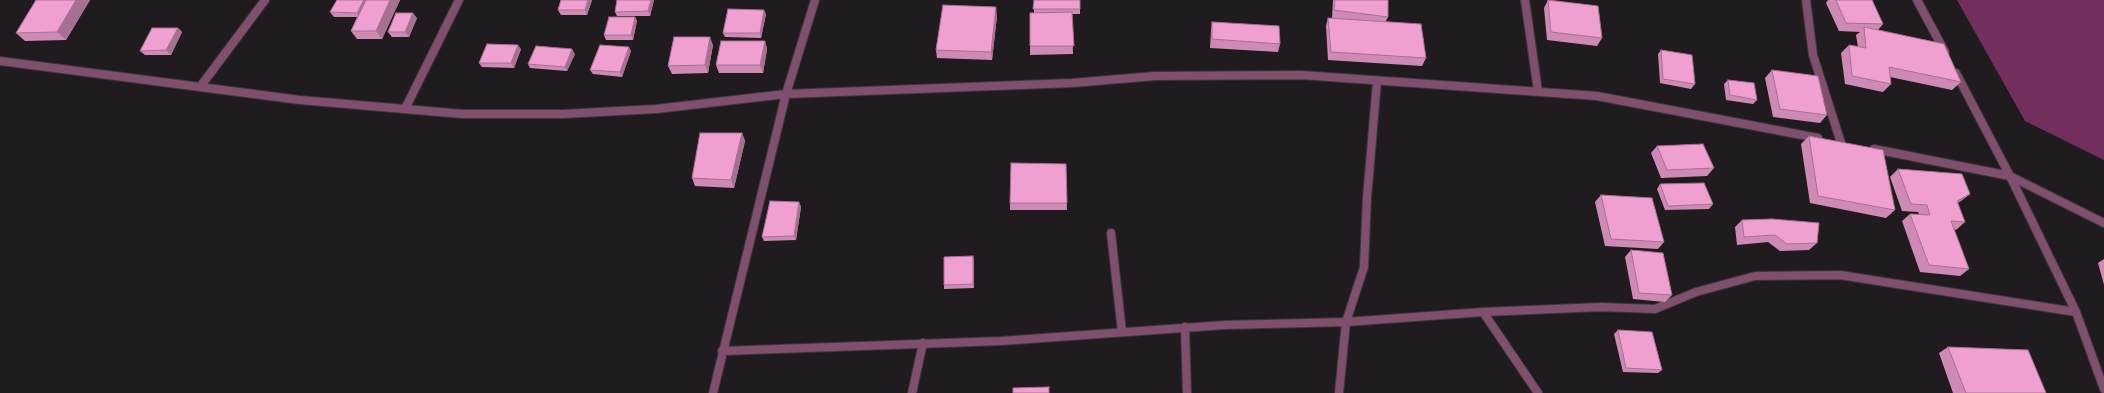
<!DOCTYPE html>
<html>
<head>
<meta charset="utf-8">
<style>
  body { margin:0 }
  canvas { display:block; background:#201b1e }
</style>
</head>
<body>
<canvas width="2104" height="393"></canvas>
<script>
const context = document.querySelector('canvas').getContext('2d');
context.lineJoin = 'round';
function fill(path, color) { context.fillStyle = color; context.fill(path, 'evenodd'); }
const shape = rows => new Path2D(rows.map(r => 'M' + r).join(''));
function strokePath(path, color, width, dash) { context.strokeStyle = color; context.lineWidth = width; context.lineCap = dash ? 'butt' : 'round'; context.setLineDash(dash || []); context.stroke(path); }
fill(shape([
  [1957,0,2104,0,2104,160,2025,121]
]), '#722e5c');
const street = shape([
  [1525,0,1538,91],
  [1806,0,1813,55,1841,143],
  [1917,0,1945,52],
  [0,61,300,100,463,114,563,114,656,109,786,94,1072,83,1155,76,1301,75,1597,96,1818,138],
  [1956,73,2010,176,2076,312,2104,389],
  [200,87,265,0],
  [405,109,459,0],
  [1874,149,2010,176,2104,223],
  [1111,233,1122,332],
  [1483,312,1538,393],
  [1185,327,1187,393],
  [722,351,1001,341,1225,325,1346,322,1483,312,1601,307,1655,309,1696,292,1755,276,1840,275,2076,312],
  [713,393,786,94,815,0],
  [912,393,923,343],
  [1339,393,1346,322,1364,267,1367,198,1377,81]
]);
strokePath(street, '#3d383b', 10);
strokePath(street, '#7f4f6d', 8);
fill(shape([
  [90,0,66,40,25,41,16,33],
  [337,0,400,0,382,39,357,39,351,31,357,17,334,17,330,12],
  [561,0,592,0,587,15,561,15,558,10],
  [617,0,654,0,650,16,617,16,615,12],
  [1034,0,1080,0,1080,14,1072,14,1073,54,1030,55,1030,13,1034,13],
  [1333,0,1388,0,1388,17,1386,21,1426,58,1422,66,1328,60,1326,26,1328,18,1332,18],
  [1548,0,1602,38,1597,46,1547,40,1544,8],
  [1828,0,1872,0,1883,24,1878,30,1961,82,1952,90,1890,77,1891,84,1883,92,1845,84,1841,53,1849,45,1858,47,1856,35,1860,32,1839,31,1826,3],
  [766,14,761,38,725,37,723,33],
  [997,16,992,60,937,58,936,50],
  [635,17,637,21,633,40,606,40,604,35],
  [417,18,409,37,392,37,388,32],
  [1212,22,1280,44,1278,52,1210,48,1211,30],
  [178,28,182,32,171,55,145,55,140,51],
  [765,41,767,49,763,73,719,73,716,65],
  [713,45,708,73,672,74,668,66],
  [521,49,514,68,482,67,479,63],
  [1661,50,1695,84,1691,89,1660,83,1658,54],
  [631,51,622,77,593,74,590,70],
  [575,54,567,71,530,68,528,64],
  [1772,70,1827,115,1820,123,1773,117,1765,78],
  [1728,80,1757,100,1753,104,1726,100,1724,84],
  [742,133,745,141,734,188,695,186,692,178],
  [1809,136,1895,210,1886,218,1810,203,1801,144],
  [1657,146,1714,168,1707,176,1661,178,1651,153],
  [1066,164,1067,210,1010,210,1010,203],
  [1898,169,1970,194,1961,201,1957,203,1965,222,1956,230,1954,229,1969,269,1960,276,1920,272,1902,221,1910,214,1919,214,1918,212,1902,211,1890,177],
  [1660,184,1713,204,1709,209,1665,210,1657,189],
  [1601,195,1664,242,1658,249,1605,246,1595,202],
  [799,202,801,207,796,240,764,241,762,237],
  [1742,220,1817,243,1809,250,1780,251,1768,242,1737,245,1735,227],
  [1631,250,1672,295,1665,302,1633,299,1625,257],
  [973,256,974,288,944,289,944,285],
  [2104,259,2104,285,2098,263],
  [1618,330,1662,370,1658,373,1623,372,1614,334],
  [1948,347,2046,393,1953,393,1939,353]
]), '#ce8ab4');
fill(shape([
  [76,0,90,0,66,40,57,32],
  [364,0,370,0,361,18,357,13],
  [390,0,400,0,382,39,376,31],
  [588,0,592,0,587,15,585,10],
  [651,0,654,0,650,16,648,11],
  [996,7,997,16,992,60,991,52],
  [764,10,766,14,761,38,760,33],
  [413,13,417,18,409,37,405,32],
  [635,17,637,21,633,40,631,35],
  [178,28,182,32,171,55,166,50],
  [710,37,713,45,708,73,705,65],
  [765,41,767,49,763,73,760,65],
  [518,45,521,49,514,68,511,63],
  [629,47,631,51,622,77,620,72],
  [572,49,575,54,567,71,565,67],
  [742,133,745,141,734,188,731,180],
  [1970,194,1961,201,1948,209,1957,201],
  [799,202,801,207,796,240,794,236],
  [973,256,974,260,974,288,973,284]
]), '#a77092');
const building = shape([
  [36,0,76,0,57,32,16,33,36,0],
  [337,0,364,0,357,13,330,12,337,0],
  [366,0,390,0,376,31,351,31,366,0],
  [561,0,588,0,585,10,558,10,561,0],
  [617,0,651,0,648,11,615,12,617,0],
  [1034,0,1080,0,1080,9,1033,9,1034,0],
  [1335,0,1388,0,1388,17,1334,10,1335,0],
  [1548,0,1598,6,1602,38,1551,32,1548,0],
  [1836,0,1872,0,1883,24,1846,23,1836,0],
  [943,5,996,7,991,52,936,50,943,5],
  [728,9,764,10,760,33,723,33,728,9],
  [1072,12,1074,46,1030,46,1030,13,1072,12],
  [396,13,413,13,405,32,388,32,396,13],
  [609,17,635,17,631,35,604,35,609,17],
  [1328,18,1421,24,1426,58,1331,52,1328,18],
  [1212,22,1279,26,1280,44,1212,39,1212,22],
  [1864,27,1944,44,1961,82,1889,67,1891,84,1852,76,1849,45,1866,48,1864,27],
  [152,28,178,28,166,50,140,51,152,28],
  [674,37,710,37,705,65,668,66,674,37],
  [721,41,765,41,760,65,716,65,721,41],
  [487,44,518,45,511,63,479,63,487,44],
  [600,45,629,47,620,72,590,70,600,45],
  [536,46,572,49,565,67,528,64,536,46],
  [1661,50,1692,55,1695,84,1663,79,1661,50],
  [1772,70,1818,76,1827,115,1780,109,1772,70],
  [1728,80,1754,83,1757,100,1730,95,1728,80],
  [700,133,742,133,731,180,692,178,700,133],
  [1809,136,1883,150,1895,210,1818,196,1809,136],
  [1703,144,1714,168,1667,170,1657,146,1703,144],
  [1011,163,1066,164,1067,203,1010,203,1011,163],
  [1898,169,1962,174,1970,194,1957,201,1965,222,1951,221,1969,269,1929,265,1910,214,1930,215,1927,205,1911,204,1898,169],
  [1704,183,1713,204,1668,206,1660,184,1704,183],
  [1601,195,1652,198,1664,242,1611,239,1601,195],
  [770,201,799,202,794,236,762,237,770,201],
  [1772,219,1819,223,1817,243,1787,244,1775,235,1744,237,1742,220,1772,219],
  [1631,250,1663,253,1672,295,1639,293,1631,250],
  [973,256,973,284,944,285,944,257,973,256],
  [1618,330,1652,332,1662,370,1626,368,1618,330],
  [1948,347,2028,350,2046,393,1966,393,1948,347],
  [1049,387,1049,393,1013,393,1013,388,1049,387]
]);
fill(building, '#efa0d1');
strokePath(building, '#a77092', 1);
</script>
</body>
</html>
